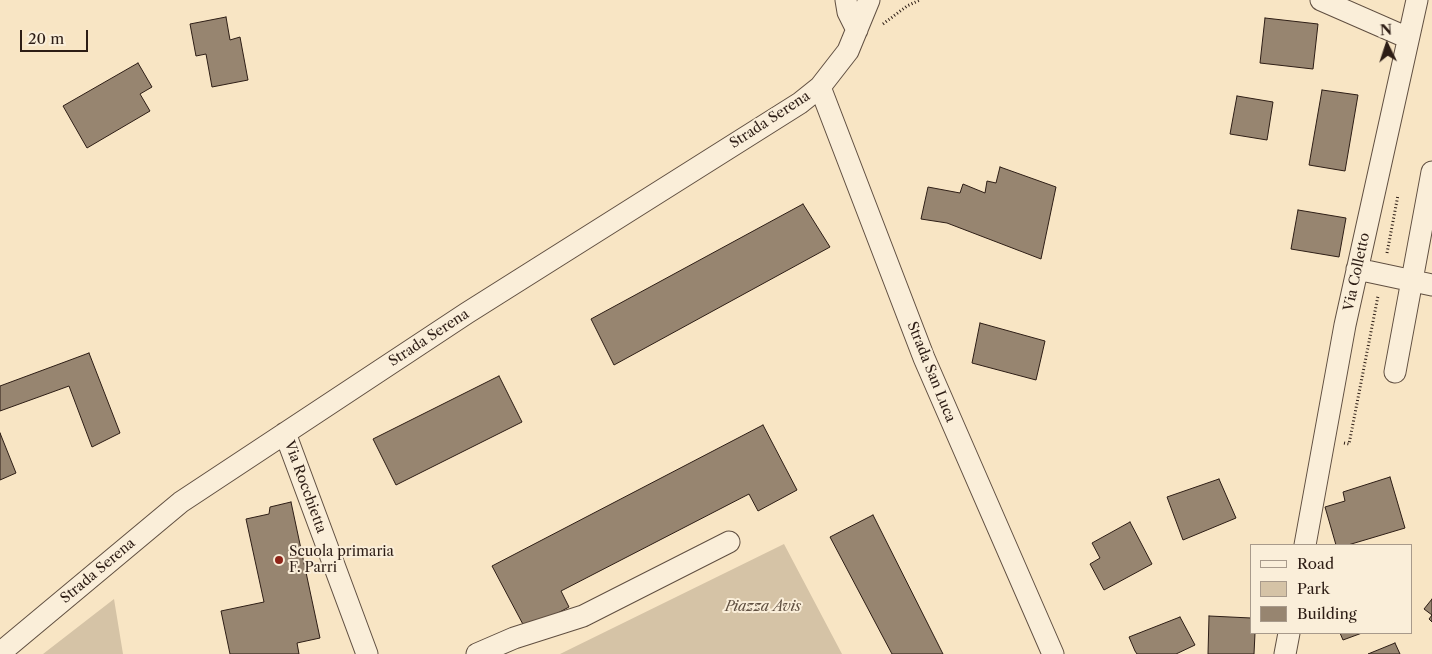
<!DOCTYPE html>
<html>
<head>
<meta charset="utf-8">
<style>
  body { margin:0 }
  #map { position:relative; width:1432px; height:654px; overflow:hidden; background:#f8e5c4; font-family:"Libre Caslon Text",serif }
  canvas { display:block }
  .legend { position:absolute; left:1250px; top:544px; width:162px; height:90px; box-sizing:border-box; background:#faeed9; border:1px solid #a89a8b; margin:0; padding:6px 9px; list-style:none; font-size:15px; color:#2d1d15 }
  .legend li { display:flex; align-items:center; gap:10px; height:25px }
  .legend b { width:25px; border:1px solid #a89a8b }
  .north { position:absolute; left:1362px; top:20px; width:50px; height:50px; -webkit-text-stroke:4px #faeed9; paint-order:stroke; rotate:356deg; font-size:14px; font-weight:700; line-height:20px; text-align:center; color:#2d1d15 }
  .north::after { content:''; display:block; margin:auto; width:18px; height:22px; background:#2d1d15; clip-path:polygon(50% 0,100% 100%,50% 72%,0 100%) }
  .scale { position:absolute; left:20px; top:30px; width:68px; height:22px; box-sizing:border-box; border:2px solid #2d1d15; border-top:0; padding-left:6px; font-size:15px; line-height:18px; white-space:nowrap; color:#2d1d15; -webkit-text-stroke:4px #faeed9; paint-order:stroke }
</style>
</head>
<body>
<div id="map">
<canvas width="1432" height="654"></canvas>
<ul class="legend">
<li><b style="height:6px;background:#faeed9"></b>Road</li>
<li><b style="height:14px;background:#d5c3a6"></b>Park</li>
<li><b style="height:14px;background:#978570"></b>Building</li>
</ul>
<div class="north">N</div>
<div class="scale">20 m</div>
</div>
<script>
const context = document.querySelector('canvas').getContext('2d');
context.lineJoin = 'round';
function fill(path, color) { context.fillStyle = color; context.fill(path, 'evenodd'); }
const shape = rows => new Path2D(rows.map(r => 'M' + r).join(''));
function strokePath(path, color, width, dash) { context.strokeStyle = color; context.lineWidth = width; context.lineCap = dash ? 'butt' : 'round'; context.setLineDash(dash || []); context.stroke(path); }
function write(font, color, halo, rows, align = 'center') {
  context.font = font + ' "Libre Caslon Text",serif'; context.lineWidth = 4; context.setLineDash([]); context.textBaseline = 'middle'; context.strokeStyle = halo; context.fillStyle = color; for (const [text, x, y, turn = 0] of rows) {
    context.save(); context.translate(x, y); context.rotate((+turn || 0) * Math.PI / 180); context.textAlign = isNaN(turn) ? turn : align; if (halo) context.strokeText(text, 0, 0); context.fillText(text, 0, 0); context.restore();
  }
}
fill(shape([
  [784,544,842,654,560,654],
  [114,599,123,654,43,654]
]), '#d5c3a6');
const building = shape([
  [226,17,230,40,240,37,248,80,212,87,206,54,196,56,190,24,226,17],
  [1265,18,1318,24,1313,69,1260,63,1265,18],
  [138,63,152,87,140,94,150,111,87,148,63,106,138,63],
  [1322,90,1358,95,1345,171,1309,165,1322,90],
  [1237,96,1273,102,1267,140,1230,134,1237,96],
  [1000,167,1056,187,1041,259,947,223,921,219,928,187,960,193,963,184,985,193,987,181,996,183,1000,167],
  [803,204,830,247,614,365,591,319,803,204],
  [1298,210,1346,218,1339,257,1291,249,1298,210],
  [980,323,1045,341,1036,380,972,363,980,323],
  [89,353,120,433,92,447,69,386,0,411,0,386,89,353],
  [499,376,522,422,396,485,373,439,499,376],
  [763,425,797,490,758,511,749,494,561,591,569,607,526,630,492,566,763,425],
  [0,433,16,473,0,480,0,433],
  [1390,477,1405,528,1348,545,1336,545,1325,507,1345,501,1343,492,1390,477],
  [1219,479,1236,518,1183,540,1167,497,1219,479],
  [291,502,320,638,297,643,299,654,230,654,221,611,264,602,246,519,269,514,270,507,291,502],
  [873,515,943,654,892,654,830,537,873,515],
  [1130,522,1152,564,1104,590,1090,564,1100,558,1092,543,1130,522],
  [1432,599,1432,622,1429,619,1432,615,1424,609,1432,599],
  [1209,616,1251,618,1251,633,1255,633,1254,654,1208,654,1209,616],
  [1180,617,1195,645,1176,654,1137,654,1135,651,1129,637,1180,617],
  [1340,633,1362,633,1343,640,1340,633],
  [1395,643,1400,654,1368,654,1395,643]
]);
fill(building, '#978570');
strokePath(building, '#2d1d15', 1);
const minor = shape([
  [846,0,848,12,857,30],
  [1321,0,1408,38],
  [820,87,924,358,1053,654],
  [1357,269,1432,285],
  [1395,372,1432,172],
  [285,433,367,654],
  [1305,545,1345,325,1417,0],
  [0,653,181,502,467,313,800,103,820,87,848,51,869,0],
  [477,654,514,638,583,616,729,542],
  [1285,654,1289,633]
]);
strokePath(minor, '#604f41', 23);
strokePath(shape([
  [883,24,907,6,920,0],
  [1387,253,1398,195],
  [1344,443,1349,444,1378,296]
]), '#2d1d15', 3, [1, 2.5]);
strokePath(minor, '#faeed9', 21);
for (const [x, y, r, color] of [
  [279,560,5,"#8f2418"]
]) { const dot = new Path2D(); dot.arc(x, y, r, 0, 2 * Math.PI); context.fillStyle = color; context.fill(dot); strokePath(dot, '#faeed9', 2); }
write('14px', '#2d1d15', '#faeed9', [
  ["Strada Serena",770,120,-33],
  ["Via Colletto",1357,272,-78],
  ["Strada Serena",429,338,-33],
  ["Strada San Luca",931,372,68],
  ["Via Rocchietta",305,487,70],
  ["Strada Serena",98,571,-40]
]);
write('14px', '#2d1d15', '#faeed9', [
  ["Scuola primaria",289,552],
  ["F. Parri",289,568]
], 'left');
write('italic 14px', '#5f4f40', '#faeed9', [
  ["Piazza Avis",763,607]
]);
</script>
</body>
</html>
